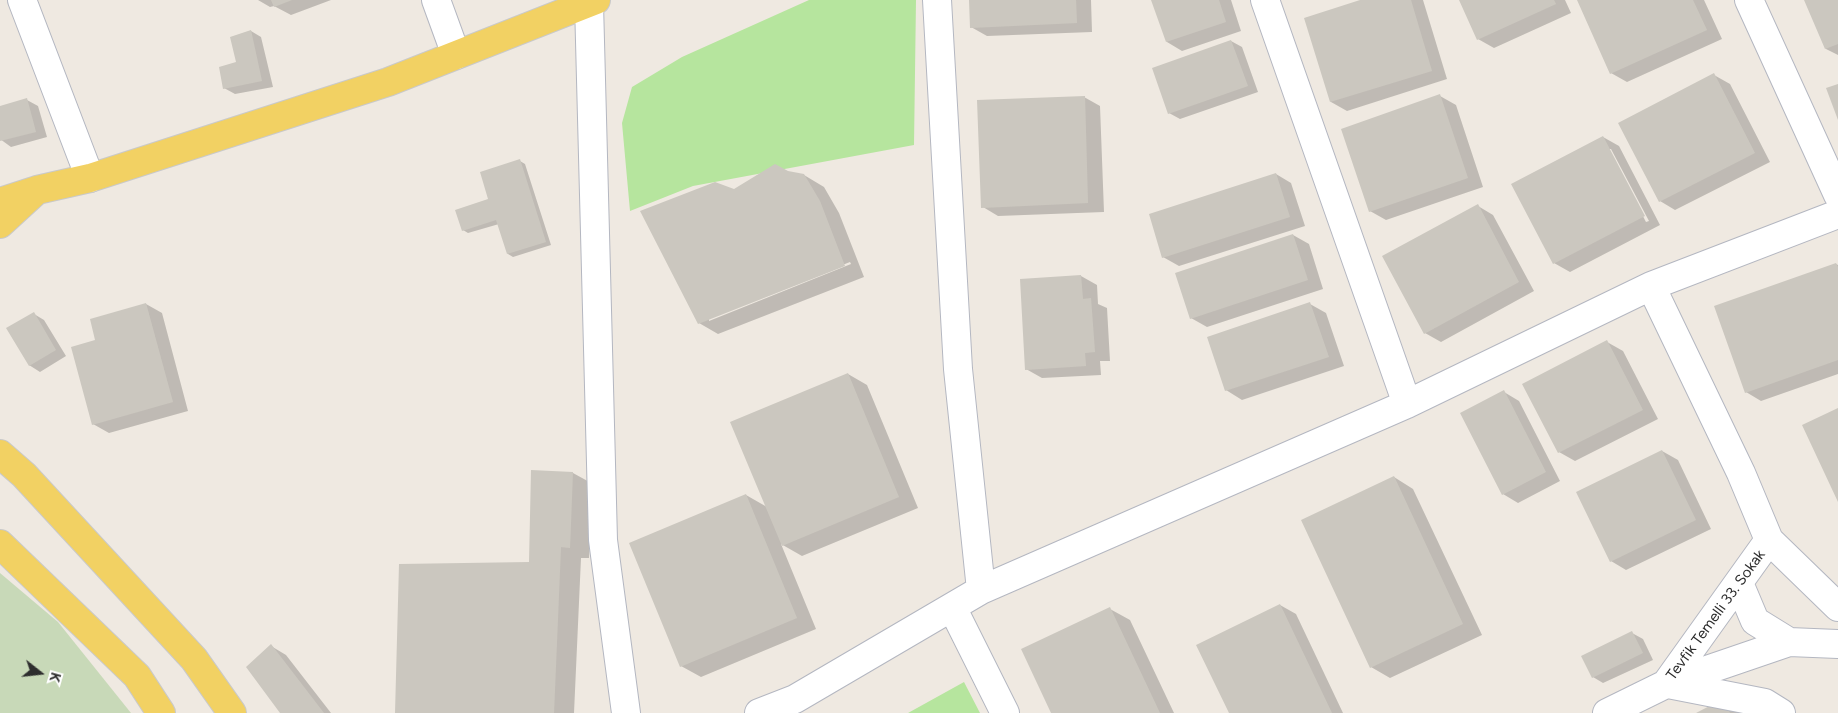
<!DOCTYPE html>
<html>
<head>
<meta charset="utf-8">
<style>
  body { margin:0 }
  #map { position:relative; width:1838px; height:713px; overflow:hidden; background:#efe9e1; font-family:Figtree,sans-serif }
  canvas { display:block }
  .north { position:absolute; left:15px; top:648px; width:50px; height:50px; -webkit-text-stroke:4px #fff; paint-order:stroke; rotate:106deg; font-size:14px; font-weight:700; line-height:20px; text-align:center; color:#2e2e2e }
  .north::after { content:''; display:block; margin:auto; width:18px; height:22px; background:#2e2e2e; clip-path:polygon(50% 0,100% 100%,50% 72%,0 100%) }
</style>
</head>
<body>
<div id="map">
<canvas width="1838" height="713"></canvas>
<div class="north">K</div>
</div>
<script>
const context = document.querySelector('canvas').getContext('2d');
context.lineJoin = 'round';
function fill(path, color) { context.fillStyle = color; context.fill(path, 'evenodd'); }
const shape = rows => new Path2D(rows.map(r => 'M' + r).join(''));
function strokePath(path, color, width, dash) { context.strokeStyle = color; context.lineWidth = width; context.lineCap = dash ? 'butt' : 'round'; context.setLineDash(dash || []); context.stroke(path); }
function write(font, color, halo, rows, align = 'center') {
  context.font = font + ' Figtree,sans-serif'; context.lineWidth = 4.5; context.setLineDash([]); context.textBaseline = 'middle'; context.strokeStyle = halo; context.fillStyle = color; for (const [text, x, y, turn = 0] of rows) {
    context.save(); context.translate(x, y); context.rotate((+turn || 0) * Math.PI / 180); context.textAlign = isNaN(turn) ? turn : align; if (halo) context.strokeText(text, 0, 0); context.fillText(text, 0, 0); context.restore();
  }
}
fill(shape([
  [809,0,916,0,914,145,693,186,630,211,622,123,632,87,682,57],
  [964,682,980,713,908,713]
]), '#b6e59e');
fill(shape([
  [0,573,58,622,131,713,0,713]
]), '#c8d9b8');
fill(shape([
  [258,0,331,0,291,15,274,6,270,7],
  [970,0,1091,0,1092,32,987,36,971,27],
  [1153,0,1231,0,1241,31,1182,51,1167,42],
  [1364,0,1423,0,1447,79,1347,111,1331,102,1306,18],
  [1460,0,1565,0,1571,13,1494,48,1478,39],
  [1578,0,1704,0,1722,39,1627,82,1611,73],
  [1806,0,1838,0,1838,55,1826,49],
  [251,31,261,37,273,87,235,94,224,88],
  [1231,41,1242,47,1258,92,1180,119,1169,113],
  [1714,75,1730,84,1770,162,1675,210,1660,201],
  [1440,96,1456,105,1483,187,1386,220,1370,211],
  [1084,97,1100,106,1104,212,998,216,983,207],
  [27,100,38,106,47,137,11,147,0,139,0,107],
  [1603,137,1619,146,1660,225,1570,272,1554,263],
  [1608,149,1611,149,1649,221,1646,222],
  [520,161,525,164,551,245,513,257,508,254,499,224,468,233,463,230,490,200],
  [788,172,804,175,824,187,839,213,864,277,718,334,699,323,734,191],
  [850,262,851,264,709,321,709,318],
  [1276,174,1291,183,1305,226,1179,266,1163,257],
  [1478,206,1493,215,1534,291,1441,342,1425,333],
  [1293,235,1309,244,1323,289,1207,327,1191,318],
  [1836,264,1838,265,1838,374,1761,401,1746,392],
  [1081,276,1097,285,1098,304,1107,308,1110,361,1100,361,1101,375,1042,378,1026,369,1021,280],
  [146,304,162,313,188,411,109,433,93,424,97,341],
  [1310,304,1326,313,1344,366,1242,400,1226,390],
  [34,314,44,320,66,356,40,372,29,365],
  [1607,342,1623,351,1658,419,1575,461,1559,452],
  [848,374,867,385,918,508,802,556,781,544,816,629,701,677,681,666,746,495,767,507],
  [1504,392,1519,401,1560,481,1518,503,1503,494],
  [1662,451,1678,460,1711,529,1626,570,1611,561],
  [533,471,573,473,593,484,589,558,581,558,574,713,397,713,531,563],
  [1394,477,1413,489,1482,635,1390,678,1371,667],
  [1280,605,1296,614,1343,713,1230,713],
  [1110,609,1130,620,1174,713,1052,713],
  [1632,633,1643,639,1653,660,1603,683,1593,677],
  [271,646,286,655,331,713,282,713],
  [1723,700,1745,713,1699,713]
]), '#0003');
fill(shape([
  [271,0,292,0,274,7],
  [969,0,1076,0,1077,23,970,28],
  [1151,0,1219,0,1226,22,1166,42],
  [1360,0,1411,0,1432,71,1330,102,1304,18],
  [1459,0,1554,0,1556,4,1477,40],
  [1577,0,1693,0,1707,30,1610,74],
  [1804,0,1838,0,1838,44,1825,49],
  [251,30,262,81,223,89,219,67,236,62,230,37],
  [1231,40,1248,86,1168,114,1152,68],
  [1714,73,1755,153,1659,202,1618,123],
  [1838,84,1838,120,1826,88],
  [1440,94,1468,178,1369,212,1341,129],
  [1085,96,1088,203,981,208,977,100],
  [27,98,36,132,0,141,0,106],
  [1603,136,1645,216,1553,264,1511,184],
  [520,159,546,242,507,254,496,220,462,231,455,210,488,199,480,172],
  [775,164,788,171,804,174,820,201,845,266,698,324,640,211,715,182,734,189],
  [1276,173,1290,217,1162,258,1149,214],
  [1478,204,1519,282,1424,334,1382,256],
  [1293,234,1308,280,1190,319,1175,273],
  [1836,263,1838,267,1838,360,1745,393,1714,306],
  [1081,275,1083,299,1091,298,1095,352,1085,353,1086,366,1025,370,1020,279],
  [1310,302,1329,357,1225,391,1207,337],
  [146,303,173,402,92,425,71,347,95,340,90,319],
  [34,312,56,350,29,366,6,328],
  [1607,340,1643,410,1558,453,1522,384],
  [848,373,899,497,782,546,730,422],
  [1504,390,1546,472,1502,495,1460,413],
  [1838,408,1838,502,1802,425],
  [1662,450,1696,520,1610,562,1576,492],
  [531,470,573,472,570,548,561,547,554,713,395,713,399,564,529,562],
  [1394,476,1463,624,1370,668,1301,520],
  [746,494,797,618,680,667,629,543],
  [1280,604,1332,713,1229,713,1196,645],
  [1110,607,1160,713,1051,713,1021,649],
  [1632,631,1643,653,1592,678,1581,656],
  [271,644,324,713,280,713,246,667],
  [1723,699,1730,713,1696,713]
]), '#cbc7bf');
const minor = shape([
  [22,0,90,178],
  [436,0,456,55],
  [937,0,958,369,981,590],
  [1265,0,1407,404],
  [1749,0,1838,195],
  [589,3,603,540,626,713],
  [1651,286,1741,473,1769,540,1838,607],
  [1739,583,1755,621,1789,642],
  [952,607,1005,713],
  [1666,684,1789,642,1838,644],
  [1668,684,1765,703,1781,713],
  [759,713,795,699,981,590,1407,404,1651,286,1838,214],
  [1607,713,1666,684,1769,540]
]);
const major = shape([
  [37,190,90,178,388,82,596,0],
  [0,202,37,190,0,224],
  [0,454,24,475,194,659,232,713],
  [0,544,137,676,161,713]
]);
strokePath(minor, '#b4b7c1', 30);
strokePath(major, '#c9c9c9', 30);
strokePath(minor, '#fff', 28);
strokePath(major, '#f2d163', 28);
write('15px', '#2e2e2e', '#fff', [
  ["Tevfik Temelli 33. Sokak",1716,615,-54]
]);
</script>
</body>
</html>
